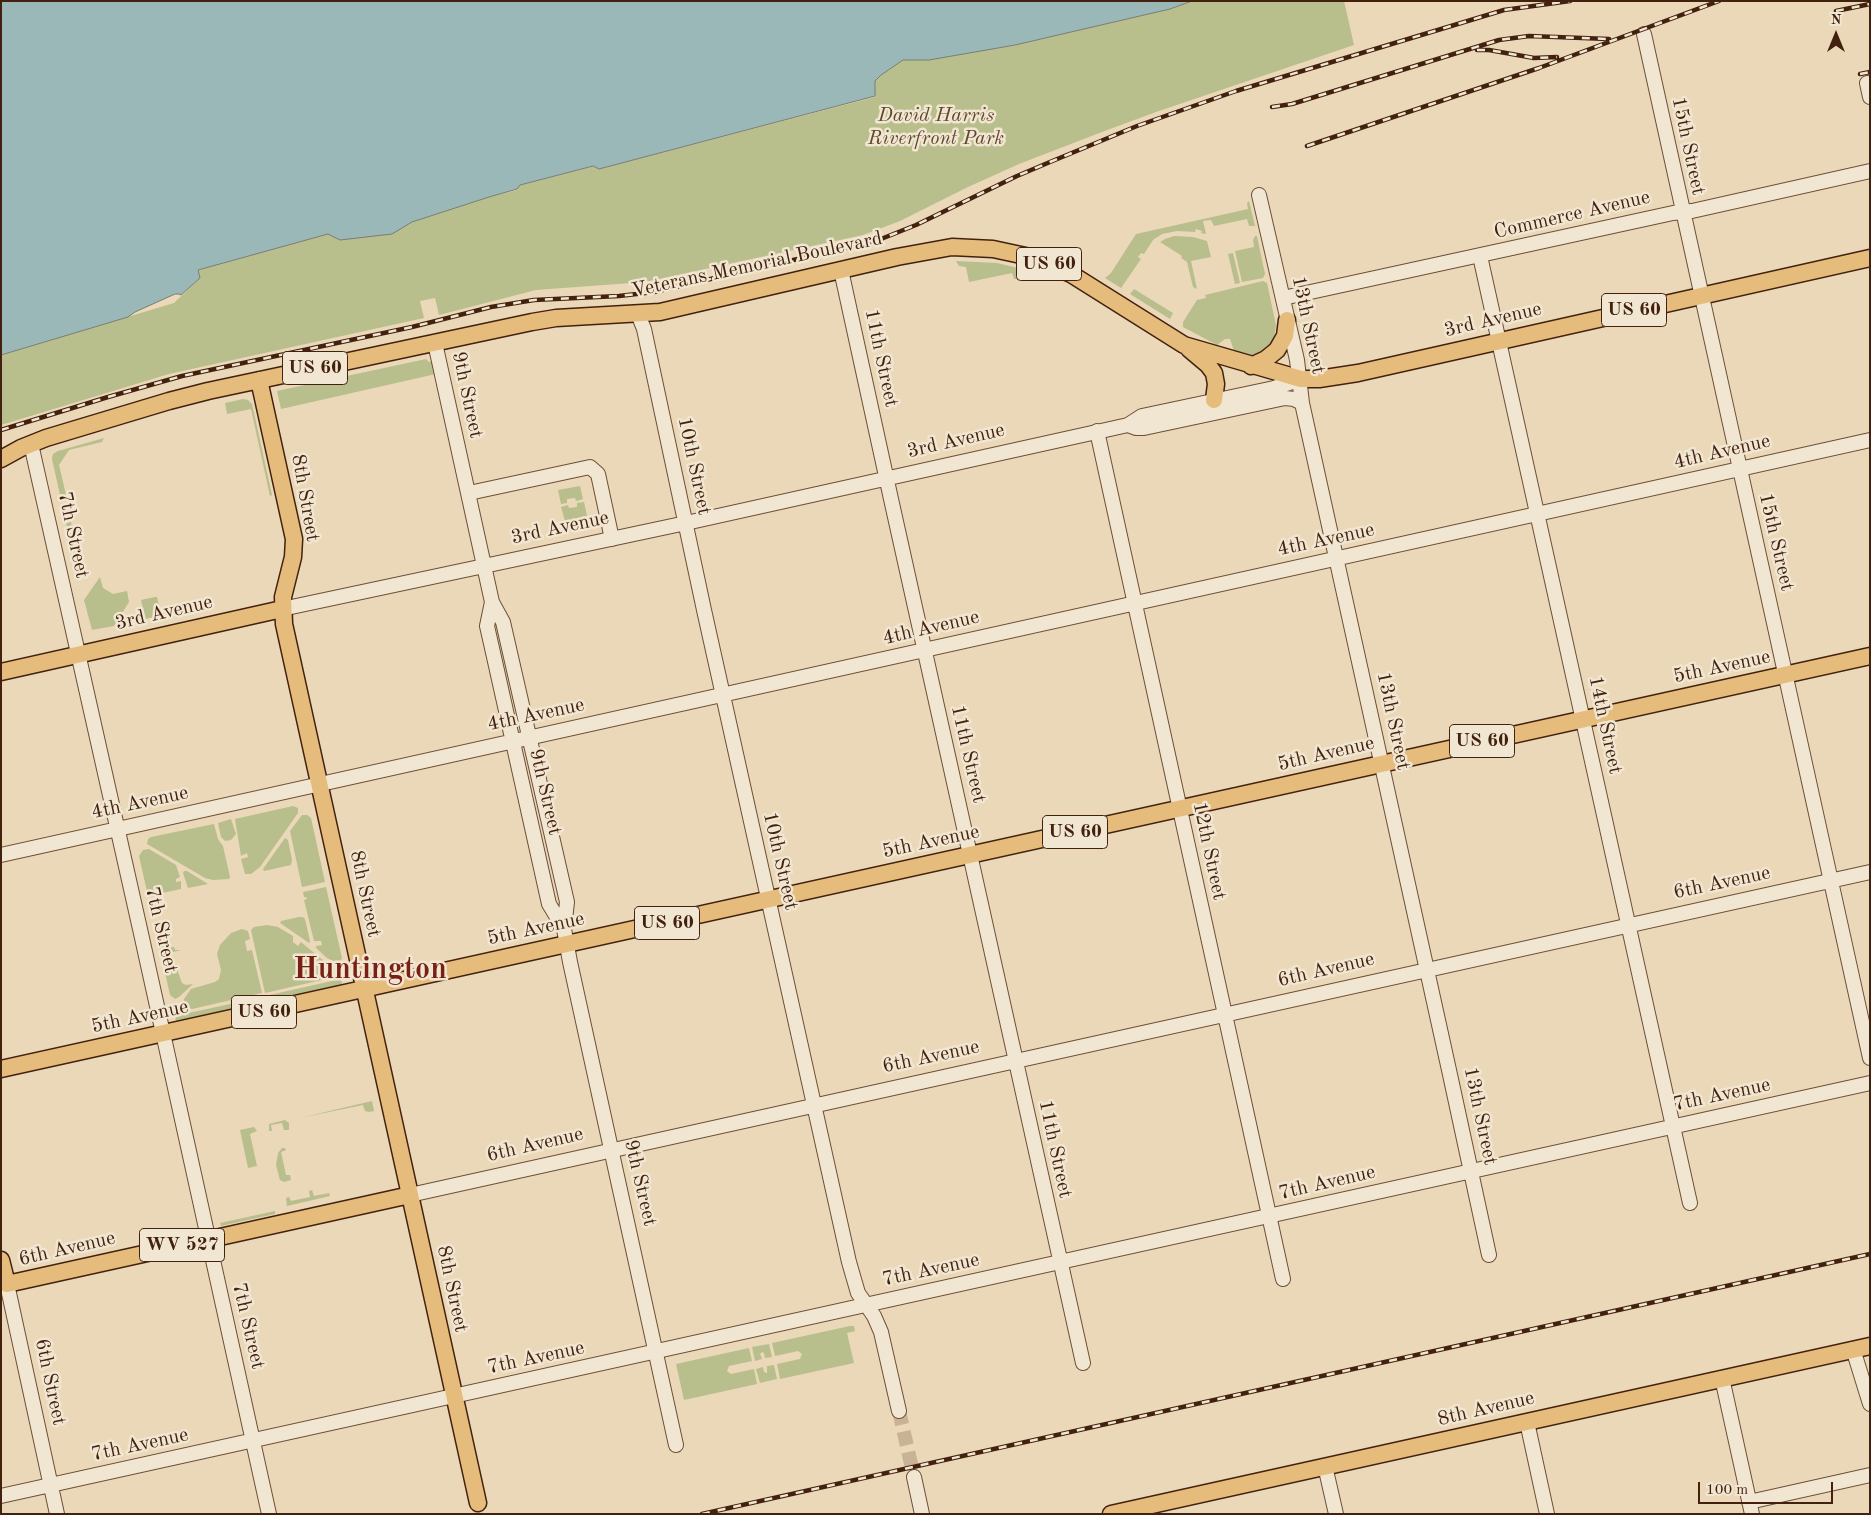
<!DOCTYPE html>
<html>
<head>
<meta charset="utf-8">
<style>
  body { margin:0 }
  #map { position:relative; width:1871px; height:1515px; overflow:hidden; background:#ead8b8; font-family:"Old Standard TT",serif }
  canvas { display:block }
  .frame { position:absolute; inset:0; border:2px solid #43210f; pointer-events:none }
  .north { position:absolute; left:1811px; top:10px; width:50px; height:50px; -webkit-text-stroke:4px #f1e6d1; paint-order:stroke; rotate:0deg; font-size:14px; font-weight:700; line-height:20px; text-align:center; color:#43210f }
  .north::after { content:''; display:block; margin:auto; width:18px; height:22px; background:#43210f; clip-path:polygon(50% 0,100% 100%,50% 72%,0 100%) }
  .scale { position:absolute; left:1698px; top:1482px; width:135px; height:22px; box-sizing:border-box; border:2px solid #43210f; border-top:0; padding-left:6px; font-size:15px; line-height:18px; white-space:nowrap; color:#43210f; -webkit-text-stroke:4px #f1e6d1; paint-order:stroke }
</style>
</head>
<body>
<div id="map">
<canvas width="1871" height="1515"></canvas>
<div class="frame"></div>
<div class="north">N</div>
<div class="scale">100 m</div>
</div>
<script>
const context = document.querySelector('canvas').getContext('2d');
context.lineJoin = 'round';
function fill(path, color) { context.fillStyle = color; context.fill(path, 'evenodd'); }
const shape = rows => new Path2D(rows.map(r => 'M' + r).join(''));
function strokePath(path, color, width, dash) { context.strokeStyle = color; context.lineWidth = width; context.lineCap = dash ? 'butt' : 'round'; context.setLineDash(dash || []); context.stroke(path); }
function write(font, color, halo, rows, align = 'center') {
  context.font = font + ' "Old Standard TT",serif'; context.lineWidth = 5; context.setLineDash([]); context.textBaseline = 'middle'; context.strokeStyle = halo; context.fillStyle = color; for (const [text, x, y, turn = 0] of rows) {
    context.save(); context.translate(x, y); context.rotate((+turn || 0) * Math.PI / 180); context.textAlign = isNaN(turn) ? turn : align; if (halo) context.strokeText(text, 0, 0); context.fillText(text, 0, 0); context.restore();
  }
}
fill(shape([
  [1192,1,1344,1,1354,45,1156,112,1102,132,1019,164,968,187,900,221,863,235,645,282,536,290,439,315,435,298,420,301,424,318,169,374,1,425,1,355,174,303,200,278,198,270,328,234,391,234,412,222,489,197,517,190,520,185,594,166,599,169,875,97,875,81,881,75,903,60,929,60,1015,45,1170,9],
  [1249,201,1255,226,1249,226,1247,219,1214,226,1211,220,1203,221,1206,234,1201,233,1202,231,1196,229,1195,232,1177,231,1162,234,1153,240,1144,254,1141,253,1138,257,1141,259,1121,288,1105,278,1111,273,1136,234,1248,209,1247,203],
  [1174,236,1193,237,1207,241,1211,257,1191,261,1197,289,1193,287,1187,262,1181,258,1182,256,1160,242,1165,239],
  [1255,236,1257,236,1265,274,1263,278,1242,282,1235,251,1254,247,1253,240],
  [1233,253,1240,283,1235,284,1228,254],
  [956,261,997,263,1022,269,1041,276,1016,279,1014,279,1012,273,969,282,966,267,959,266],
  [1263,281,1267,283,1276,325,1274,339,1265,351,1254,356,1234,351,1230,339,1225,339,1217,345,1183,327,1183,322,1197,300,1206,298,1205,295],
  [1134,289,1173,313,1170,319,1130,294],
  [426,359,429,362,433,361,436,374,281,409,277,391],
  [243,399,248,400,252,404,272,495,270,496,251,409,227,414,225,403],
  [104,438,102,442,69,450,59,465,67,499,60,495,52,459,53,454,58,451],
  [580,486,583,499,576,501,575,498,567,499,567,503,561,504,558,490],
  [584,502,587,516,565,521,561,507,568,505,569,508,577,507,577,503],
  [71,522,80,566,76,567,66,523],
  [100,577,103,588,113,594,127,591,129,602,114,626,92,630,84,600],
  [155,597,157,597,160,609,210,598,212,604,145,619,141,600],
  [293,806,298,808,298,813,260,867,251,874,245,874,241,859,248,857,247,853,241,856,235,819],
  [302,815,307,815,311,818,325,882,302,887,290,831],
  [231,819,236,834,231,840,225,841,221,837,218,823],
  [214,824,218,839,223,846,230,877,229,879,213,880,205,878,147,844,148,839,151,837],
  [285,838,288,840,292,860,291,865,264,871,263,869],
  [149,849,176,865,180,877,176,879,176,882,181,881,181,889,148,896,139,856,143,850],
  [184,871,187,871,208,884,188,888,183,873],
  [326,887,342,958,340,962,337,963,327,958,316,948,316,946,322,945,321,941,314,941,304,900,307,899,306,897,304,897,303,892],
  [299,917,303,917,305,919,310,941,309,943,280,923,281,921],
  [160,921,166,948,174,947,175,950,181,950,161,955,154,922],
  [267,925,278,927,293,936,293,942,298,946,301,942,330,966,333,970,331,976,326,979,265,993,251,930,254,927],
  [242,929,248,931,250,939,245,941,247,951,252,950,262,993,192,1009,185,1007,184,999,191,989,215,982,219,979,221,970,217,954,220,945,231,933],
  [176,966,182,983,186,985,193,984,179,997,175,999,170,995,164,968],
  [341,979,342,984,334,987,267,1002,265,996],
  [262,997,263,1003,176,1022,175,1016],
  [372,1101,374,1111,369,1112,365,1111,363,1105,300,1118],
  [285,1120,289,1123,289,1130,284,1130,282,1123,271,1125,272,1131,269,1131,269,1124],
  [254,1127,257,1131,250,1134,257,1166,248,1168,240,1130],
  [282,1148,285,1148,286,1150,281,1152,286,1175,290,1175,291,1180,284,1182,280,1180,276,1165,278,1153],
  [312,1190,314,1196,329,1193,330,1196,287,1206,286,1198,289,1197,291,1201,310,1197,309,1191],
  [275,1211,275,1214,221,1226,220,1223],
  [850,1326,854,1326,855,1331,847,1333,854,1363,780,1379,777,1364,800,1359,802,1354,798,1351,775,1356,772,1343],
  [769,1344,772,1357,765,1358,764,1353,762,1352,760,1354,762,1359,755,1361,752,1347],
  [749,1348,752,1361,729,1366,727,1371,731,1374,754,1369,757,1384,684,1400,676,1364],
  [774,1365,777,1379,760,1383,756,1369,763,1367,764,1372,767,1373,767,1366]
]), '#b9be8d');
const water = shape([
  [1,1,1192,1,1170,9,1015,45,929,60,903,60,881,75,875,81,875,96,599,169,593,166,520,185,517,189,489,197,412,222,392,234,340,240,328,234,198,270,200,278,181,295,179,294,175,294,135,312,128,317,1,355,1,1]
]);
fill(water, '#9bb8b8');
strokePath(water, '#787c74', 1);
strokePath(shape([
  [899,1411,914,1477]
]), '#c9b396', 14, [14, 7]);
const minor = shape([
  [1644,34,1870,1058],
  [1867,83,1870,97],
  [1259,195,1297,360,1302,403,1449,1070,1489,1255],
  [1480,256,1690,1203],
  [841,270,891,499,1083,1363],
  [1283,298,1673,213,1692,211,1870,171],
  [638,314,644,329,704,610,849,1262,858,1293,874,1316,881,1332,899,1411],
  [435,343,492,602,503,622,567,902,564,929,570,962,676,1445],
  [1128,425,1136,428,1144,428,1285,398,1294,399,1302,403],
  [1097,431,1283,1279],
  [31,444,140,929,269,1514],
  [469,493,590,467,598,474,612,539],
  [492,602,487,626,494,657,549,904,564,929],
  [282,609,686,523,1128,425,1142,416,1274,388,1301,379],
  [1,855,1870,440],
  [410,1195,1870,872],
  [1,1285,7,1284,57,1514],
  [1853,1349,1870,1404],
  [1722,1378,1752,1514],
  [1527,1422,1547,1514],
  [1325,1466,1336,1514],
  [914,1477,922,1514],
  [1,1496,1870,1083],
  [1749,1502,1870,1475]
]);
const major = shape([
  [1189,349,1208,365,1214,373,1216,384,1214,400],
  [1251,366,1266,359,1277,350,1285,336,1287,320],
  [259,380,294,539,293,557,283,597,284,624,478,1503],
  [1,459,21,448,46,438,169,401,208,391,532,322,556,318,660,312,897,257,952,247,993,249,1035,258,1071,274,1184,345,1301,379,1319,379,1358,373,1870,258],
  [1,672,282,609],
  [1,1069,1870,656],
  [1,1260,7,1284,410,1195],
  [1111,1514,1870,1346]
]);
strokePath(minor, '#6d4f39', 16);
strokePath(major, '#43210f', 19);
strokePath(minor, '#f1e6d1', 14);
strokePath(major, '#e5bc7c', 16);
const rail = shape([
  [1836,11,1870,4],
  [1477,50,1489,50,1534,58,1557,57],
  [1860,74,1870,72],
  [1272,107,1292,104,1499,40,1529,36,1609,39],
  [1307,146,1539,68,1719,1],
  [1,430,108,397,182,376,412,327,491,307,534,300,619,296,654,292,876,241,916,225,1017,176,1050,162,1137,126,1236,91,1504,10,1570,1],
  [702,1514,1870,1254]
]);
strokePath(rail, '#43210f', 4.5);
strokePath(rail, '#f1e6d1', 2.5, [8]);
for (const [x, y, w] of [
  [1049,264,65],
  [1634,310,65],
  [315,368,65],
  [1482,741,65],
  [1075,832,65],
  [667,923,65],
  [264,1012,65],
  [182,1245,85]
]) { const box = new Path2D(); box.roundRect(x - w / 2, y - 16.5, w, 33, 4); context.fillStyle = '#f1e6d1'; context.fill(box); strokePath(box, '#43210f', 1); }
write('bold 19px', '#43210f', null, [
  ["US 60",1049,264],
  ["US 60",1634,310],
  ["US 60",315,368],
  ["US 60",1482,741],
  ["US 60",1075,832],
  ["US 60",667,923],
  ["US 60",264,1012],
  ["WV 527",182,1245]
]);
write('italic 20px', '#60482e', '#f1e6d1', [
  ["David Harris",936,116],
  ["Riverfront Park",936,139]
]);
write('20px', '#43210f', '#f1e6d1', [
  ["15th Street",1688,146,78],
  ["Commerce Avenue",1572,215,-13],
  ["Veterans Memorial Boulevard",757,265,-12],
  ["3rd Avenue",1493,320,-13],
  ["13th Street",1308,325,78],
  ["11th Street",881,358,78],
  ["9th Street",467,395,78],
  ["3rd Avenue",956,441,-13],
  ["4th Avenue",1722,452,-13],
  ["10th Street",694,466,78],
  ["8th Street",305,498,80],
  ["3rd Avenue",560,528,-12],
  ["7th Street",73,535,78],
  ["4th Avenue",1326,540,-12],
  ["15th Street",1776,542,77],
  ["3rd Avenue",164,613,-13],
  ["4th Avenue",931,628,-13],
  ["5th Avenue",1722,667,-12],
  ["4th Avenue",536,715,-12],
  ["13th Street",1393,721,78],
  ["14th Street",1605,725,78],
  ["11th Street",968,754,77],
  ["5th Avenue",1326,754,-13],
  ["9th Street",545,792,77],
  ["4th Avenue",140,803,-12],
  ["5th Avenue",931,842,-12],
  ["12th Street",1209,851,78],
  ["10th Street",780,861,77],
  ["6th Avenue",1722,883,-12],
  ["8th Street",365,894,78],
  ["5th Avenue",536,929,-12],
  ["7th Street",161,930,77],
  ["6th Avenue",1326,970,-13],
  ["5th Avenue",140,1017,-12],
  ["6th Avenue",931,1057,-12],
  ["7th Avenue",1722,1095,-12],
  ["13th Street",1480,1116,78],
  ["6th Avenue",535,1145,-13],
  ["11th Street",1055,1149,78],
  ["9th Street",640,1183,77],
  ["7th Avenue",1327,1183,-13],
  ["6th Avenue",67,1249,-13],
  ["7th Avenue",931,1270,-12],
  ["8th Street",452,1289,78],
  ["7th Street",248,1326,77],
  ["7th Avenue",536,1358,-12],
  ["6th Street",50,1382,78],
  ["8th Avenue",1486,1409,-13],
  ["7th Avenue",140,1445,-12]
]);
write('bold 30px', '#7a1f14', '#f1e6d1', [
  ["Huntington",370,970]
]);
</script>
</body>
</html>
